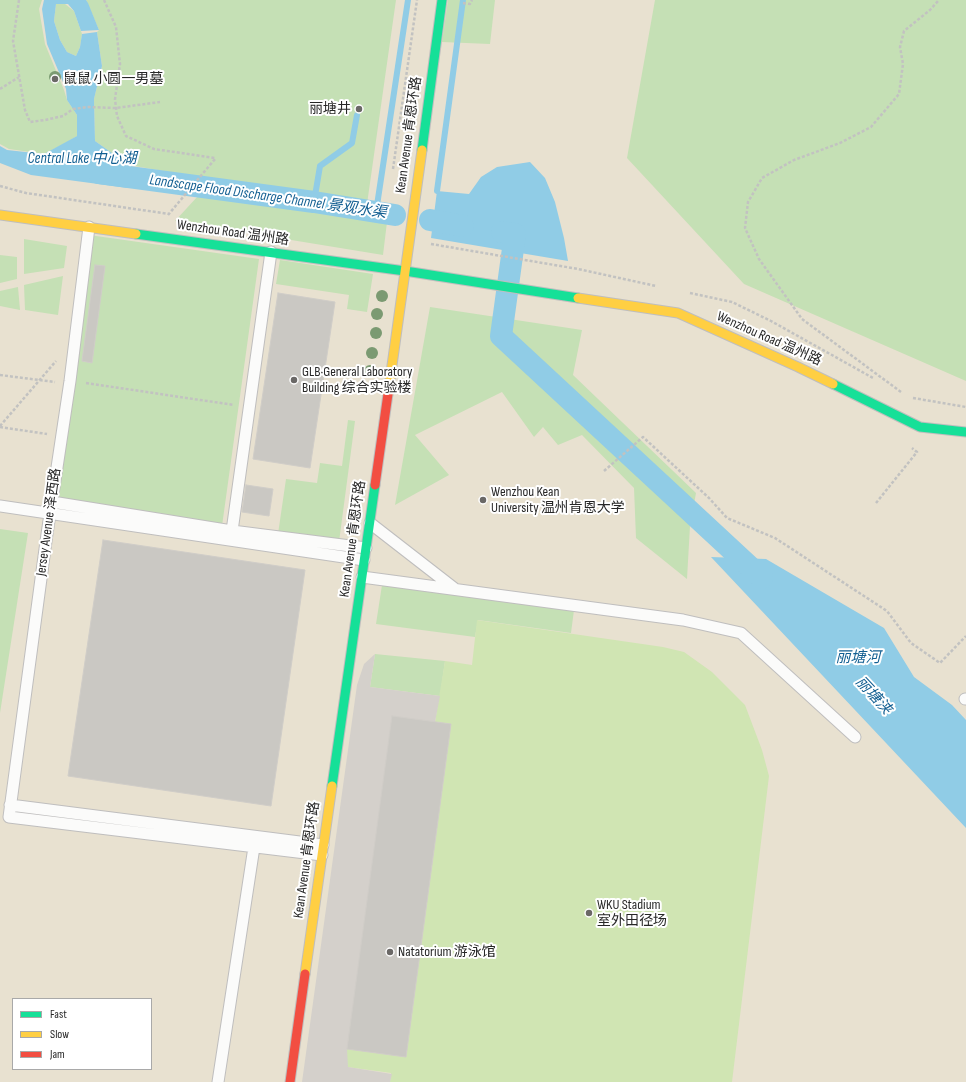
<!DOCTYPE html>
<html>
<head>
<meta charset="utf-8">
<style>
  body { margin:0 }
  #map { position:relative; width:966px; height:1082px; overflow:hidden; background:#e5e2dc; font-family:"Sofia Sans Condensed",sans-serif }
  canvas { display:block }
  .legend { position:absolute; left:12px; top:998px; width:140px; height:72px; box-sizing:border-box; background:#fff; border:1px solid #a9a9a9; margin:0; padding:5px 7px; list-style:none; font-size:12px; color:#272727 }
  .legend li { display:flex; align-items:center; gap:8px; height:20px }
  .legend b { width:20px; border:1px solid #a9a9a9 }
</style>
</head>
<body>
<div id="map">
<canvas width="966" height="1082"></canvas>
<ul class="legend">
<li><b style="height:5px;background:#16e098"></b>Fast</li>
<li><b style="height:5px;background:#ffcf43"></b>Slow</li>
<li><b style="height:5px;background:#f24e42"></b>Jam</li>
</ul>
</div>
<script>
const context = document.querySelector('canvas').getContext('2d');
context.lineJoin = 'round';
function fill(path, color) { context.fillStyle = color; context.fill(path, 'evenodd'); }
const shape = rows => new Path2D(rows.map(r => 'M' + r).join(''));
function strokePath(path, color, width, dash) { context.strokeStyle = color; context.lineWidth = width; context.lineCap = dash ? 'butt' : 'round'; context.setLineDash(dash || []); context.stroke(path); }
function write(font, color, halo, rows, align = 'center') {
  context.font = font + ' "Sofia Sans Condensed","Noto Sans SC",sans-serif'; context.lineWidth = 4; context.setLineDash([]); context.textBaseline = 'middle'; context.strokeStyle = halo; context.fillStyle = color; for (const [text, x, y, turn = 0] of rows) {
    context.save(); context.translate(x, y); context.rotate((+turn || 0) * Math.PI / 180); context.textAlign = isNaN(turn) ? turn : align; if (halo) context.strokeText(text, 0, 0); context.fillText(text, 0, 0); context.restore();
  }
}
fill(shape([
  [0,0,966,0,966,1082,0,1082],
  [13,999,151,999,151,1069,13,1069]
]), '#e8e1d0');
fill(shape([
  [0,0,42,0,39,9,45,44,64,90,67,100,77,115,77,136,62,145,44,154,9,149,0,144],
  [86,0,396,0,367,204,210,179,129,165,95,141,94,99,102,66,97,32,99,30],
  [448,0,495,0,490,44,442,42],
  [655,0,966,0,966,381,744,284,627,158],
  [56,4,65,4,74,11,82,34,80,47,76,56,67,52,60,40,54,21],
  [198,196,387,222,383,255,175,221],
  [89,235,259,259,222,526,52,502],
  [24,239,67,246,64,268,24,274],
  [0,255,17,257,17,279,0,283],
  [280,260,373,274,367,312,347,309,349,295,276,284],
  [63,276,58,315,25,310,24,285],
  [18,287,20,310,0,306,0,291],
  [430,307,582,330,573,375,696,493,690,526,687,579,636,538,634,488,582,435,558,445,543,427,534,437,502,392,415,435,449,475,395,505],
  [348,420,355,421,339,542,278,534,286,479,317,483,320,463,342,466],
  [0,529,28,533,0,713],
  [382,585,574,610,571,633,478,620,475,637,376,624],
  [375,654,445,661,440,696,370,687]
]), '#c5e0b5');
fill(shape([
  [477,620,663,647,684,652,712,672,745,705,762,750,769,776,732,1082,390,1082,391,1073,347,1067,347,1049,406,1057,451,724,435,722,445,661,472,665]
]), '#d0e5b3');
fill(shape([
  [375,654,370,687,440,696,435,722,396,717,347,1049,348,1067,392,1074,390,1082,302,1082,357,685,364,664]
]), '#d4d0cb');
fill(shape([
  [44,0,86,0,88,3,99,30,81,31,74,11,68,4,56,4,54,21,60,40,67,52,76,56,80,47,82,34,97,32,102,66,94,99,95,141,129,165,128,188,31,175,0,163,0,146,7,150,44,154,77,136,77,115,67,100,66,89,47,44,42,9],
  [530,162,545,178,555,202,564,238,568,261,431,238,437,191,469,194,481,177,497,167],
  [711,557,766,559,884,628,914,677,952,705,966,720,966,828]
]), '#90cce6');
strokePath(shape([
  [437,191,463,0],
  [314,202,320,166,352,143,357,115],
  [376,212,408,0]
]), '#90cce6', 6);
strokePath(shape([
  [99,173,314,202,395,215],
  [430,220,463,226],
  [502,232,515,234,501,336,762,578]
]), '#90cce6', 22);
const building = shape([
  [95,265,105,266,92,363,82,361,95,265],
  [278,293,335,302,310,468,253,459,278,293],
  [246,485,273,489,269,516,242,512,246,485],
  [103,540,305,570,271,806,68,776,103,540],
  [392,716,451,724,406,1057,347,1049,392,716]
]);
fill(building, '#cac8c3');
strokePath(building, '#d0cdc8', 1);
const lane = shape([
  [89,227,70,381,47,534,9,817,322,855],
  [271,252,232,531,366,548],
  [52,502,232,531],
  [0,506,364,560],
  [370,523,455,589],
  [362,577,683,620,741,633,855,737],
  [965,699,966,699],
  [10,805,323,845],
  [218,1082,254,847]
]);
const fast = shape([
  [422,150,442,0],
  [136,234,405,271,578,298],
  [833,384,920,427,966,432],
  [332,786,375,485]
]);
const slow = shape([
  [0,215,136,234],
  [578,298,678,313,798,367,833,384],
  [388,394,422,150],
  [305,974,332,786]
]);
const jam = shape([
  [375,485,388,394],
  [290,1082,305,974]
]);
strokePath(lane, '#bfbebe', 13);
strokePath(fast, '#bfbebe', 11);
strokePath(slow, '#bfbebe', 11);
strokePath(jam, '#bfbebe', 11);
strokePath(shape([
  [19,0,13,41,25,110,30,122,45,120,63,116,73,109,88,107,116,108,160,102],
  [104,0,116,27,120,64,115,99,117,116,126,136,154,149,215,158],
  [463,3,470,4,472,0],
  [0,89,19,77],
  [393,169,417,0],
  [0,186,26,193,169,214],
  [168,215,215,159],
  [431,244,578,269,656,286],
  [690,293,732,302,771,321,873,378],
  [0,375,55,382],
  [86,383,234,405],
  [901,392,802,319,759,259,745,228,748,202,762,178,794,160,840,143,871,127,899,94,903,64,900,47,904,31,930,10,939,0],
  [913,398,966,407],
  [0,426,56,361],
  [0,427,47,434],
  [604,471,643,437,709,498,727,518,775,538,887,611,911,643,940,663,966,636],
  [876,503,917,452,912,448]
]), '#c2c2c1', 2.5, [3, 2]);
strokePath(lane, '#fbfbfa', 11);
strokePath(fast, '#16e098', 9);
strokePath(slow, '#ffcf43', 9);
strokePath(jam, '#f24e42', 9);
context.fillStyle = '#7b9a72';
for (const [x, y] of [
  [55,77],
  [382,296],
  [377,314],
  [376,333],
  [372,353],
  [370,371]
]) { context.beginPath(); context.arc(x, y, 6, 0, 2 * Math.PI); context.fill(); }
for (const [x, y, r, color] of [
  [55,79,4,"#6a6866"],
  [359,109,4,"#6a6866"],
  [294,380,4,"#6a6866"],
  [483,500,4,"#6a6866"],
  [589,913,4,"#6a6866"],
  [390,952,4,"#6a6866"]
]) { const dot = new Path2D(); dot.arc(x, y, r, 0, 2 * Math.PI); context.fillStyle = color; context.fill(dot); strokePath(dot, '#fff', 1.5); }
write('14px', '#272727', '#fff', [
  ["鼠鼠 小圆一男墓",63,79],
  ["丽塘井",351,109,"right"],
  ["GLB·General Laboratory",302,372],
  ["Building 综合实验楼",302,388],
  ["Wenzhou Kean",491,492],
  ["University 温州肯恩大学",491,508],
  ["WKU Stadium",597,905],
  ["室外田径场",597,921],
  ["Natatorium 游泳馆",398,952]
], 'left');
write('14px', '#272727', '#fff', [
  ["Kean Avenue 肯恩环路",409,135,-82],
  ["Wenzhou Road 温州路",233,233,8],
  ["Wenzhou Road 温州路",769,339,24],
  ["Jersey Avenue 泽西路",49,522,-82],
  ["Kean Avenue 肯恩环路",353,539,-82],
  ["Kean Avenue 肯恩环路",307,860,-82]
]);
write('italic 15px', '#115e91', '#fff', [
  ["Central Lake 中心湖",82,159],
  ["Landscape Flood Discharge Channel 景观水渠",268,197,8],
  ["丽塘河",858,658],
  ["丽塘浃",873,696,47]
]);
</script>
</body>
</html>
